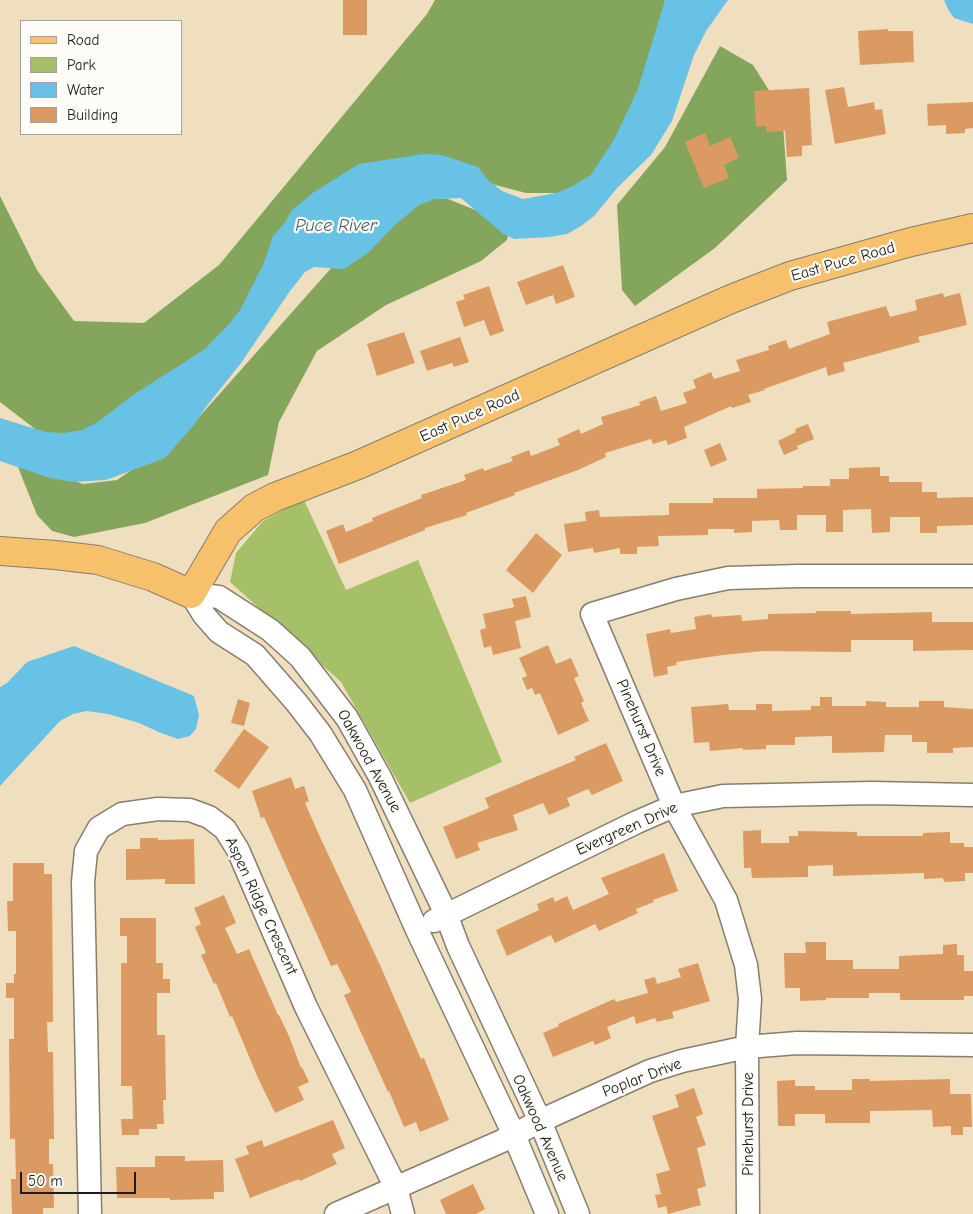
<!DOCTYPE html>
<html>
<head>
<meta charset="utf-8">
<style>
  body { margin:0 }
  #map { position:relative; width:973px; height:1214px; overflow:hidden; background:#f0dfbf; font-family:"Comic Neue",sans-serif }
  canvas { display:block }
  .legend { position:absolute; left:20px; top:20px; width:162px; height:115px; box-sizing:border-box; background:#fdfcf7; border:1px solid #a3a29f; margin:0; padding:6px 9px; list-style:none; font-size:15px; color:#1c1c1c }
  .legend li { display:flex; align-items:center; gap:10px; height:25px }
  .legend b { width:25px; border:1px solid #a3a29f }
  .scale { position:absolute; left:20px; top:1172px; width:116px; height:22px; box-sizing:border-box; border:2px solid #1c1c1c; border-top:0; padding-left:6px; font-size:15px; line-height:18px; white-space:nowrap; color:#1c1c1c; -webkit-text-stroke:4px #fdfcf7; paint-order:stroke }
</style>
</head>
<body>
<div id="map">
<canvas width="973" height="1214"></canvas>
<ul class="legend">
<li><b style="height:6px;background:#f7c06b"></b>Road</li>
<li><b style="height:14px;background:#a5c067"></b>Park</li>
<li><b style="height:14px;background:#67c2e5"></b>Water</li>
<li><b style="height:14px;background:#da9a61"></b>Building</li>
</ul>
<div class="scale">50 m</div>
</div>
<script>
const context = document.querySelector('canvas').getContext('2d');
context.lineJoin = 'round';
function fill(path, color) { context.fillStyle = color; context.fill(path, 'evenodd'); }
const shape = rows => new Path2D(rows.map(r => 'M' + r).join(''));
function strokePath(path, color, width, dash) { context.strokeStyle = color; context.lineWidth = width; context.lineCap = dash ? 'butt' : 'round'; context.setLineDash(dash || []); context.stroke(path); }
function write(font, color, halo, rows, align = 'center') {
  context.font = font + ' "Comic Neue",sans-serif'; context.lineWidth = 4.5; context.setLineDash([]); context.textBaseline = 'middle'; context.strokeStyle = halo; context.fillStyle = color; for (const [text, x, y, turn = 0] of rows) {
    context.save(); context.translate(x, y); context.rotate((+turn || 0) * Math.PI / 180); context.textAlign = isNaN(turn) ? turn : align; if (halo) context.strokeText(text, 0, 0); context.fillText(text, 0, 0); context.restore();
  }
}
fill(shape([
  [303,498,346,590,418,560,502,762,410,803,341,682,230,582,236,553,262,522]
]), '#a5c067');
fill(shape([
  [435,0,691,0,600,182,558,193,526,193,411,163,239,327,61,449,0,402,0,196,37,270,74,321,144,323,219,265,427,14],
  [720,46,753,65,782,111,787,180,715,248,635,306,622,290,617,205,665,147],
  [423,197,448,199,510,224,507,240,481,261,386,305,317,351,279,422,268,475,145,523,74,537,52,531,37,515,14,457,83,484,117,480,184,434,341,257]
]), '#84a65c');
fill(shape([
  [665,0,728,0,706,31,694,55,672,121,651,155,618,187,594,216,581,226,567,234,549,237,514,239,502,233,461,198,435,199,419,205,395,225,369,252,344,269,314,267,305,272,290,291,241,363,206,407,193,426,165,458,106,480,73,482,50,478,0,461,0,418,45,432,64,433,82,430,98,422,133,395,205,349,229,324,240,310,263,265,273,236,284,224,292,210,314,192,359,164,424,154,442,155,478,167,488,180,502,191,523,199,556,193,571,187,591,175,615,138,638,89],
  [944,0,973,0,973,24,954,18,949,11],
  [74,646,194,696,199,715,196,729,190,736,178,739,161,733,139,723,108,714,87,711,73,714,60,721,0,786,0,687,7,683,27,662]
]), '#67c2e5');
fill(shape([
  [343,0,367,0,367,35,343,35],
  [888,29,888,31,913,31,914,62,860,65,858,31],
  [844,87,848,107,874,102,875,110,882,109,886,134,835,144,825,90],
  [809,88,812,145,802,146,802,156,787,157,785,131,767,132,766,126,756,127,754,91],
  [973,102,973,128,965,129,965,133,946,134,946,125,928,126,927,104],
  [705,133,710,146,730,137,739,158,724,165,729,178,704,188,685,142],
  [563,265,575,297,556,304,553,295,526,305,517,282],
  [489,286,504,331,490,336,484,320,464,327,456,302,465,299,463,295],
  [943,293,944,297,960,293,967,325,918,337,920,342,843,363,845,371,828,376,826,367,764,389,765,390,748,395,751,402,732,408,731,406,684,427,687,438,668,445,666,440,653,444,651,439,605,453,606,457,578,470,514,493,515,495,466,513,467,515,425,528,425,530,339,564,326,531,343,524,346,532,373,521,372,518,422,498,421,495,466,480,464,475,483,468,484,471,513,461,511,457,529,450,531,456,560,445,557,439,579,429,581,434,603,424,601,417,640,405,639,402,656,396,661,411,687,403,683,393,696,388,693,380,711,372,714,379,740,371,736,360,769,350,768,346,786,340,789,349,830,334,827,322,886,306,890,317,917,310,915,300],
  [404,332,415,363,377,376,367,344],
  [460,337,469,362,454,367,452,363,427,371,420,351],
  [808,424,814,439,797,446,798,449,784,455,778,441,796,432,795,429],
  [720,443,727,460,711,467,704,450],
  [880,467,880,476,889,476,889,482,922,482,922,492,937,492,937,498,973,497,973,525,937,526,937,533,920,533,920,517,890,517,890,532,872,533,871,509,843,510,843,532,826,532,826,515,797,515,797,530,780,530,779,520,752,521,752,532,734,533,734,529,708,529,708,535,658,536,659,546,637,547,637,554,620,554,620,548,594,553,593,548,568,552,564,524,586,521,585,512,599,510,600,517,669,515,669,503,713,503,713,498,757,498,757,489,803,488,803,486,830,486,830,479,849,479,849,468],
  [536,533,562,555,533,593,506,570],
  [526,596,531,617,515,621,521,648,493,655,491,646,484,648,480,630,486,628,483,614,514,607,512,599],
  [816,611,851,611,851,614,932,612,932,622,973,622,973,650,913,651,913,640,851,640,851,652,763,651,723,655,676,662,677,665,667,667,668,674,654,677,646,634,670,629,671,633,696,629,694,617,711,614,712,617,741,615,742,621,768,619,768,614,816,613],
  [548,645,556,664,571,658,579,676,574,678,584,701,581,703,589,721,558,735,540,693,535,695,532,688,527,690,522,678,527,676,519,658],
  [820,697,832,697,832,706,866,706,866,701,886,702,886,707,919,707,919,701,944,701,944,707,973,709,973,747,953,748,953,753,927,753,927,742,912,742,912,735,885,735,884,752,832,753,832,736,795,737,795,745,766,745,766,749,743,750,743,748,710,751,709,742,694,743,691,707,728,704,729,710,756,710,756,704,772,704,772,711,811,710,811,706,820,706],
  [238,699,250,703,244,726,231,723],
  [244,729,269,747,239,789,214,771],
  [606,743,623,781,592,795,588,789,567,798,570,806,549,815,543,803,513,815,518,830,477,843,480,850,456,859,443,827,489,808,485,798,576,760,574,757],
  [291,777,295,789,304,786,309,801,305,803,320,837,380,965,421,1059,424,1058,449,1120,420,1132,416,1122,404,1127,389,1091,388,1092,344,995,351,992,337,964,331,966,264,817,261,818,252,791],
  [761,830,761,843,789,843,789,836,798,836,798,831,857,832,857,836,923,836,923,833,950,832,950,843,964,843,964,847,973,847,973,873,965,873,965,881,944,882,943,878,924,879,924,873,833,876,833,865,808,866,808,877,752,878,751,868,744,868,743,831],
  [140,838,158,838,158,840,194,839,195,884,165,884,165,879,126,880,126,849,140,849],
  [664,853,678,891,653,900,654,902,636,909,638,913,599,931,595,924,555,943,551,935,507,956,496,930,539,910,537,904,553,897,555,902,567,896,573,910,609,894,601,878],
  [13,863,44,863,44,874,52,874,53,1022,47,1022,48,1052,53,1052,54,1139,49,1139,49,1164,53,1164,54,1208,43,1208,43,1214,12,1214,11,1179,16,1179,15,1139,10,1139,9,1039,14,1039,14,998,6,998,6,983,14,983,14,974,16,974,16,931,8,931,7,901,13,901],
  [224,895,236,923,225,928,237,954,249,949,278,1015,279,1015,289,1036,301,1068,302,1067,309,1082,298,1087,304,1100,275,1113,258,1078,232,1016,230,1017,216,983,214,984,201,955,206,953,195,927,201,924,194,908],
  [120,918,156,918,156,963,163,963,163,979,170,979,170,993,157,993,157,1035,165,1035,166,1100,163,1100,164,1124,157,1124,157,1129,139,1129,139,1135,122,1135,121,1119,133,1119,132,1086,121,1086,121,963,127,963,127,936,120,936],
  [805,942,826,942,826,960,853,960,853,969,899,969,899,956,943,954,943,945,957,944,957,955,964,955,964,971,973,971,973,996,964,996,964,1000,900,1000,900,993,869,993,869,998,826,998,826,1000,800,1001,800,988,785,988,784,953,806,953],
  [698,963,710,1001,672,1012,674,1018,657,1022,655,1018,636,1024,634,1016,607,1027,611,1038,595,1045,593,1041,553,1057,543,1033,559,1026,558,1024,614,999,616,1002,648,993,644,980,655,977,657,984,681,977,678,969],
  [852,1079,870,1079,870,1081,950,1079,950,1094,971,1094,972,1127,963,1127,963,1135,951,1135,951,1126,933,1127,932,1110,870,1111,870,1123,825,1123,825,1114,795,1114,795,1126,778,1126,777,1081,795,1080,795,1086,815,1086,815,1090,852,1090],
  [694,1088,703,1114,696,1117,706,1145,697,1148,706,1186,697,1189,701,1205,668,1214,666,1206,658,1208,655,1195,661,1194,656,1174,670,1170,652,1116,679,1107,675,1095],
  [333,1120,345,1148,332,1154,337,1164,300,1181,299,1179,250,1198,235,1159,249,1154,246,1146,262,1140,264,1147],
  [155,1156,185,1156,185,1161,223,1160,224,1192,214,1192,214,1199,170,1200,170,1198,117,1198,116,1167,155,1167],
  [473,1184,485,1209,476,1214,446,1214,440,1200]
]), '#da9a61');
const minor = shape([
  [191,594,219,597,270,630,300,657,347,718,380,777,446,914,458,946,540,1121,578,1214],
  [191,594,204,615,219,632,255,655,296,702,320,733,355,790,417,930,514,1135,547,1214],
  [434,921,637,822,674,806,723,796,872,793,973,795],
  [90,1214,83,882,86,851,99,828,122,814,158,809,190,810,209,817,225,829,238,850,306,1007,396,1188,403,1214],
  [336,1214,502,1141,540,1121,650,1071,682,1061,747,1047,797,1043,973,1045],
  [748,1214,747,1047,750,999,746,965,726,900,674,806,592,614,676,589,728,578,798,576,973,576]
]);
const major = shape([
  [0,551,55,555,98,560,153,577,191,594,228,531,254,508,275,497,358,465,731,299,790,276,911,242,973,228]
]);
strokePath(minor, '#867e6e', 25);
strokePath(major, '#867e6e', 30);
strokePath(minor, '#fff', 22);
strokePath(major, '#f7c06b', 28);
write('16px', '#1c1c1c', '#fdfcf7', [
  ["East Puce Road",843,262,-16],
  ["East Puce Road",470,416,-24],
  ["Pinehurst Drive",641,728,67],
  ["Oakwood Avenue",369,761,61],
  ["Evergreen Drive",627,829,-24],
  ["Aspen Ridge Crescent",261,906,65],
  ["Poplar Drive",642,1078,-21],
  ["Pinehurst Drive",748,1124,-90],
  ["Oakwood Avenue",540,1128,66]
]);
write('italic 18px', '#3a5e6c', '#fdfcf7', [
  ["Puce River",336,226]
]);
</script>
</body>
</html>
